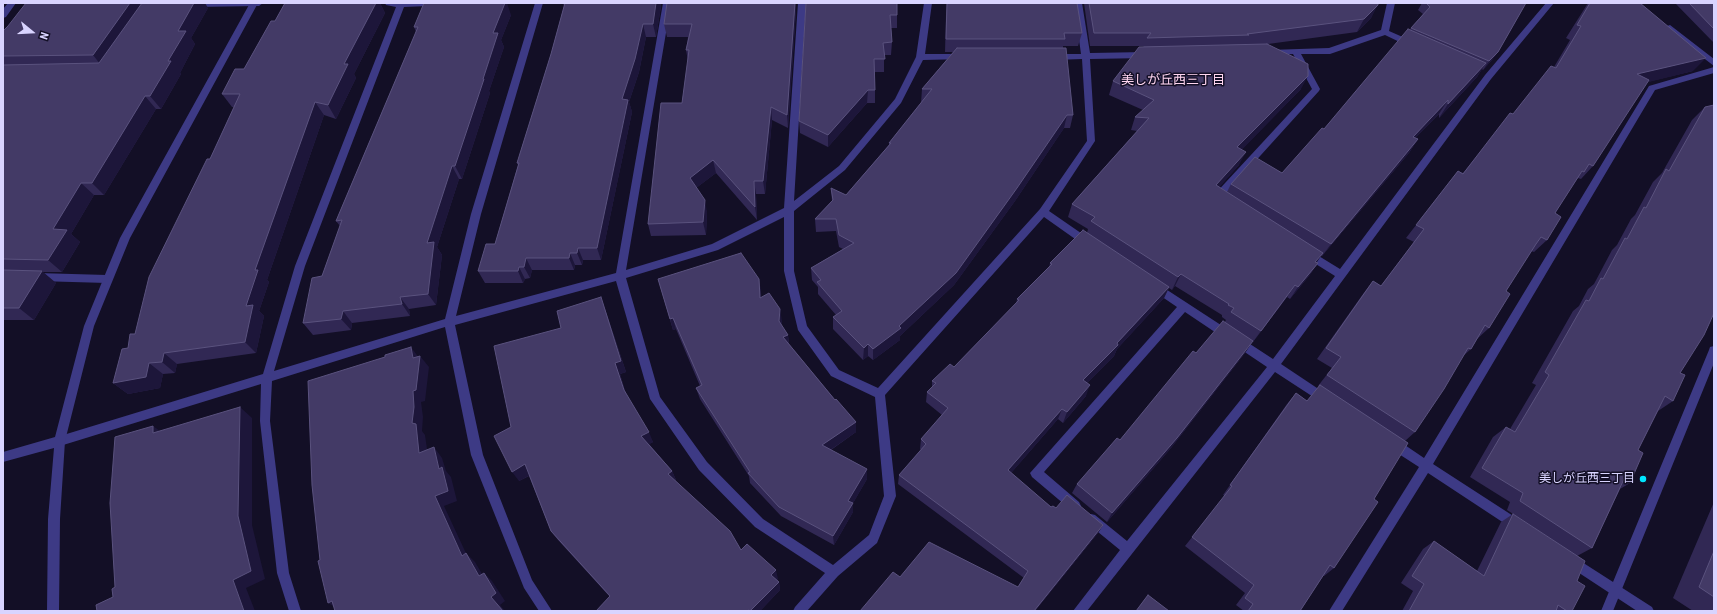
<!DOCTYPE html>
<html>
<head>
<meta charset="utf-8">
<style>
  body { margin:0 }
  #map { position:relative; width:1717px; height:614px; overflow:hidden; background:#130f26; font-family:"Roboto Condensed",sans-serif }
  canvas { display:block }
  .frame { position:absolute; inset:0; border:4px solid #d9d4ff; pointer-events:none }
  .north { position:absolute; left:12px; top:12px; width:40px; height:40px; -webkit-text-stroke:3px #130f26; paint-order:stroke; rotate:108deg; font-size:11px; font-weight:700; line-height:16px; text-align:center; color:#d9d4ff }
  .north::after { content:''; display:block; margin:auto; width:14px; height:18px; background:#d9d4ff; clip-path:polygon(50% 0,100% 100%,50% 72%,0 100%) }
</style>
</head>
<body>
<div id="map">
<canvas width="1717" height="614"></canvas>
<div class="frame"></div>
<div class="north">N</div>
</div>
<script>
const context = document.querySelector('canvas').getContext('2d');
context.lineJoin = 'round';
const shape = rows => new Path2D(rows.map(r => 'M' + r).join(''));
function fill(path, color) { context.fillStyle = color; context.fill(path, 'evenodd'); }
function strokePath(path, color, width, dash) { context.strokeStyle = color; context.lineWidth = width; context.lineCap = dash ? 'butt' : 'round'; context.setLineDash(dash || []); context.stroke(path); }
function write(font, color, halo, rows, align = 'center') {
  context.font = font + ' "Roboto Condensed","Noto Sans JP",sans-serif'; context.lineWidth = 3; context.setLineDash([]); context.textBaseline = 'middle'; context.strokeStyle = halo; context.fillStyle = color; for (const [text, x, y, turn = 0] of rows) {
    context.save(); context.translate(x, y); context.rotate((+turn || 0) * Math.PI / 180); context.textAlign = isNaN(turn) ? turn : align; if (halo) context.strokeText(text, 0, 0); context.fillText(text, 0, 0); context.restore();
  }
}
fill(shape([
  [8,3,16,3,6,17,3,18,3,9,8,3],
  [190,3,263,3,259,6,193,7,190,6,190,3],
  [385,3,432,3,428,6,404,7,305,266,274,371,445,319,471,214,535,3,543,3,481,214,456,316,616,273,663,3,671,3,626,270,712,244,784,208,798,3,806,3,794,201,839,166,895,99,916,57,924,3,932,3,925,54,962,54,965,55,965,59,923,60,901,103,845,170,794,211,794,271,807,326,839,370,878,388,1040,209,1087,141,1082,59,1054,60,1050,57,1054,54,1081,54,1074,3,1082,3,1090,53,1146,52,1150,55,1146,58,1090,59,1095,141,1049,211,1091,240,1093,243,1091,246,1085,246,1044,217,885,395,896,496,877,543,838,576,807,611,793,611,795,607,825,573,755,527,699,470,650,399,616,281,455,325,483,455,532,580,552,611,539,611,524,588,471,455,445,327,272,381,270,421,289,573,301,611,289,611,277,573,260,421,261,384,60,446,56,445,55,441,56,437,60,436,263,374,295,266,396,7,386,5,385,3],
  [784,217,784,271,798,330,831,376,875,397,884,496,869,535,833,565,763,519,707,462,660,397,626,278,718,250,784,217],
  [1387,3,1395,3,1389,31,1414,42,1414,46,1408,46,1385,35,1330,54,1301,54,1320,89,1319,91,1222,198,1221,201,1218,203,1213,200,1211,198,1213,196,1312,89,1293,54,1272,55,1268,52,1269,50,1329,48,1381,30,1387,3],
  [1546,3,1554,3,1491,79,1281,364,1329,396,1330,399,1329,402,1325,404,1321,402,1275,372,1087,611,1073,611,1120,550,1087,523,1085,519,1087,515,1091,514,1095,515,1127,541,1267,367,1185,312,1044,472,1079,502,1081,506,1079,510,1075,511,1071,510,1032,477,1030,473,1177,307,1152,290,1150,287,1152,284,1158,284,1273,359,1335,276,1303,256,1301,253,1303,250,1309,250,1340,269,1485,75,1546,3],
  [1670,25,1714,59,1714,66,1667,30,1667,26,1670,25],
  [1714,67,1714,73,1655,90,1433,464,1521,521,1523,525,1521,529,1517,531,1513,529,1428,473,1342,611,1329,611,1419,467,1388,447,1387,443,1388,439,1392,438,1396,439,1424,458,1649,86,1714,67],
  [37,273,107,275,110,276,112,279,110,282,107,283,37,281,34,280,32,277,34,274,37,273],
  [1571,555,1652,607,1654,611,1637,611,1567,565,1565,561,1567,557,1571,555]
]), '#3d3a85');
fill(shape([
  [250,3,258,3,130,238,94,326,65,441,60,519,59,611,47,611,48,519,54,448,3,462,3,452,55,437,84,326,120,238,250,3],
  [1714,346,1714,363,1613,611,1601,611,1709,350,1710,347,1714,346]
]), '#3d3a85');
fill(shape([
  [285,3,380,3,385,13,354,74,356,78,336,119,324,115,267,280,269,282,259,311,264,316,256,353,177,364,175,373,163,374,160,388,128,394,113,383,128,348,135,334,210,159,234,107,232,107,222,94,244,69,275,21],
  [563,3,660,3,661,6,656,37,646,37,639,72,629,102,632,112,601,260,583,260,582,265,575,265,574,270,532,270,530,278,525,279,523,283,485,283,478,271,495,244,518,165,517,163,551,54,564,6],
  [796,3,796,10,788,128,772,120,765,194,756,194,757,220,716,173,696,188,707,212,706,235,651,236,648,224,682,103,688,61,686,50,688,37,667,37,664,24],
  [806,3,897,15,897,28,891,28,892,42,891,55,884,55,884,72,875,72,875,103,867,103,828,147,800,133,799,121],
  [947,3,1082,33,1078,46,1063,46,1063,48,1073,115,1070,128,1064,128,1015,201,954,285,900,336,900,340,873,360,868,356,863,360,833,329,833,317,836,315,818,294,818,287,812,280,811,268,843,249,839,247,836,231,816,232,815,219,832,201,831,188,846,195,889,145,889,143,921,103,922,89,953,52,945,52,946,14],
  [1084,3,1378,3,1371,18,1357,32,1268,44,1301,89,1241,150,1239,165,1219,187,1227,192,1231,184,1282,173,1324,129,1423,14,1418,10,1422,3,1526,3,1498,52,1492,60,1483,70,1482,69,1477,77,1439,118,1439,114,1415,138,1418,139,1409,153,1322,256,1321,256,1316,262,1318,263,1309,276,1290,299,1287,297,1253,342,1252,342,1245,353,1171,448,1107,522,1072,493,1077,484,1120,440,1196,353,1224,323,1226,320,1222,317,1222,315,1175,286,1172,290,1169,288,1164,298,1117,349,1114,356,1087,383,1086,396,1063,423,1058,419,1011,473,1051,507,1103,525,1098,533,1035,611,900,577,1018,587,1024,578,898,484,899,475,921,450,920,449,921,439,942,415,926,402,927,392,932,387,932,381,954,367,1016,304,1017,299,1049,268,1050,263,1087,233,1088,229,1068,217,1072,204,1137,131,1131,130,1135,117,1143,110,1109,95,1113,81,1144,46,1090,46],
  [1588,3,1640,3,1693,71,1647,82,1593,166,1581,179,1578,178,1576,180,1555,213,1547,240,1534,252,1531,251,1506,291,1489,328,1477,339,1471,349,1462,357,1415,432,1405,441,1374,499,1334,568,1324,576,1323,576,1300,611,1244,611,1236,605,1245,593,1185,546,1225,496,1223,495,1287,404,1296,393,1307,401,1319,386,1318,386,1332,368,1317,359,1363,294,1373,281,1381,286,1414,242,1406,238,1458,171,1463,173,1513,114,1554,67,1570,40,1566,38],
  [1675,3,1714,3,1714,43],
  [208,8,191,38,195,44,180,73,181,74,161,109,156,109,104,195,94,195,71,234,80,242,62,272,42,272,56,283,34,320,3,320,3,30],
  [511,15,501,40,504,47,489,91,490,93,462,179,459,179,437,247,442,255,436,305,409,309,410,316,352,323,351,330,313,335,303,323,322,276,340,226,336,221,416,32,414,27],
  [1705,107,1680,373,1673,401,1658,411,1638,450,1630,483,1620,489,1592,548,1577,556,1507,510,1510,502,1470,477,1493,437,1506,427,1510,429,1536,385,1532,383,1573,311,1579,306,1588,289,1594,284,1612,250,1617,245,1631,219,1635,215,1653,182,1662,173,1692,120],
  [658,279,759,279,761,298,782,321,781,325,788,335,789,344,835,400,856,422,856,432,831,450,867,479,853,503,853,512,834,545,781,516,750,483,749,476,700,399,696,388,700,386,676,329,673,330],
  [605,309,626,372,620,374,626,394,653,442,649,444,672,471,676,480,675,481,741,550,778,579,776,580,779,582,780,590,760,611,596,611,610,597,558,540,551,531,529,476,519,481,511,427,561,328],
  [1714,502,1714,611,1693,611,1673,598],
  [1513,514,1577,581,1572,611,1402,611,1413,591,1401,583,1423,549,1434,541,1477,571,1501,522],
  [1148,595,1169,611,1136,611]
]), '#312854');
fill(shape([
  [130,3,143,3,104,69,93,55],
  [194,3,205,3,208,8,191,38,195,44,180,73,181,74,161,109,150,96,178,31],
  [376,3,380,3,385,13,354,74,356,78,336,119,328,105,344,64],
  [505,3,507,3,511,15,501,40,504,47,489,91,490,93,462,179,455,166,493,33],
  [656,3,660,3,661,6,656,37,653,24],
  [795,3,796,3,796,10,788,128,787,115],
  [1378,5,1371,18,1357,32,1364,19],
  [643,24,646,37,639,72,629,102,632,112,601,260,597,248,622,99],
  [1498,52,1492,60,1483,70,1489,61],
  [1706,58,1693,71,1625,88,1637,74],
  [1486,63,1477,77,1439,118,1448,104],
  [1308,76,1301,89,1231,161,1237,147],
  [868,90,867,103,828,147,828,135],
  [145,96,156,109,104,195,92,183],
  [1448,100,1439,114,1403,150,1413,137],
  [315,102,324,115,267,280,269,282,259,311,264,316,256,353,245,342,246,306,255,270],
  [771,107,772,120,765,194,763,181],
  [1067,115,1064,128,1015,201,954,285,900,336,900,340,873,360,873,349],
  [1418,139,1409,153,1322,256,1331,244],
  [1246,152,1239,165,1210,198,1216,185],
  [713,160,716,173,692,191,690,178],
  [452,166,459,179,437,247,442,255,436,305,428,294,427,243],
  [754,181,756,194,757,220,755,207],
  [81,183,94,195,71,234,80,242,62,272,48,260,53,229],
  [705,200,707,212,706,235,703,222],
  [578,248,583,260,582,265,577,253],
  [570,253,575,265,574,270,569,258],
  [1323,253,1315,265,1315,262],
  [526,258,532,270,530,278,524,267],
  [1318,263,1309,276,1290,299,1298,287],
  [519,267,525,279,523,283,518,271],
  [42,271,56,283,34,320,19,308],
  [1181,274,1175,286,1172,290,1178,277],
  [759,279,761,291,762,310,760,298],
  [1295,285,1287,297,1253,342,1261,331],
  [1169,287,1164,298,1117,349,1114,356,1079,391,1083,380],
  [400,297,409,309,410,316,402,304],
  [601,297,626,372,620,374,628,401,624,390,615,363],
  [780,309,782,321,780,333,779,321],
  [343,311,352,323,351,330,341,319],
  [673,318,676,329,673,330,670,319],
  [788,335,789,346,783,337],
  [1253,341,1245,353,1171,448,1107,522,1112,513],
  [868,344,868,356,863,360,864,348],
  [411,347,419,358,420,356,429,367,425,401,421,402,423,417,422,431,425,435,429,463,419,453,412,423,413,358],
  [164,353,177,364,175,373,162,362],
  [149,363,163,374,160,388,128,394,113,383],
  [1090,385,1086,396,1063,423,1067,412],
  [240,407,252,418,252,525,265,579,246,588,255,611,244,611,233,580,238,516],
  [1062,409,1058,419,1005,480,1008,470],
  [856,422,856,432,823,455,822,445],
  [153,426,167,436,153,433],
  [649,432,653,442,646,446,641,436],
  [434,447,442,458,446,471,451,477,457,501,444,506,471,564,462,556,435,496,439,469],
  [525,464,532,474,519,481,512,472],
  [867,469,867,479,849,510,848,501],
  [672,471,676,480,672,484,668,474],
  [853,503,853,512,834,545,833,536],
  [1103,525,1098,533,1035,611,1034,611],
  [466,553,475,562,488,584,479,576],
  [776,570,778,579,773,583,771,575],
  [484,573,492,581,505,601,500,605,505,611,503,611,491,597],
  [779,582,780,590,760,611,750,611],
  [332,601,340,610,328,603]
]), '#1d163a');
const building = shape([
  [26,3,130,3,93,55,3,56,3,30,4,30,8,26,26,3],
  [142,3,194,3,178,31,186,31,168,61,171,61,150,96,145,96,92,183,81,183,53,229,67,230,48,260,3,259,3,65,99,63,142,3],
  [285,3,376,3,344,64,348,64,328,105,315,102,255,270,258,270,246,306,253,305,245,342,164,353,162,362,149,363,146,377,113,383,122,349,128,348,130,334,135,334,149,277,207,159,210,159,240,94,222,94,235,69,244,69,271,21,275,21,285,3],
  [424,3,505,3,493,33,498,33,483,79,484,79,455,166,452,166,427,243,434,242,428,294,400,297,402,304,343,311,341,319,303,323,312,278,322,276,342,220,336,221,418,27,414,27,424,3],
  [565,3,656,3,653,24,643,24,635,59,622,99,628,100,597,248,578,248,577,253,570,253,569,258,526,258,524,267,519,267,518,271,478,271,486,244,495,244,519,163,517,163,551,54,565,3],
  [667,3,795,3,787,115,771,107,763,181,754,181,755,207,713,160,690,178,705,200,703,222,648,224,661,103,682,103,689,50,686,50,692,24,664,24,667,3],
  [806,3,897,3,897,15,890,15,892,42,883,43,885,59,874,59,875,90,868,90,828,135,799,121,806,3],
  [947,3,1077,3,1082,33,1064,33,1065,39,946,39,947,3],
  [1089,3,1378,3,1378,5,1364,19,1247,34,1249,35,1147,38,1151,33,1094,33,1089,3],
  [1426,3,1526,3,1498,52,1489,61,1411,28,1430,7,1426,3],
  [1590,3,1640,3,1706,58,1637,74,1649,80,1593,166,1589,164,1584,172,1582,171,1555,213,1561,217,1547,240,1541,237,1536,244,1506,291,1510,294,1489,328,1485,325,1471,349,1468,348,1444,389,1415,432,1327,375,1341,357,1326,348,1373,281,1381,286,1424,229,1416,225,1458,171,1463,174,1510,113,1513,114,1551,66,1556,68,1581,26,1577,25,1590,3],
  [1689,3,1714,3,1714,29,1689,3],
  [1408,29,1486,63,1448,104,1448,100,1413,137,1418,139,1331,244,1231,184,1255,157,1282,173,1322,128,1324,129,1408,29],
  [1267,44,1308,64,1308,76,1237,147,1246,152,1216,185,1323,253,1315,262,1318,263,1298,287,1295,285,1261,331,1231,312,1234,308,1228,305,1229,304,1181,274,1178,277,1091,221,1095,217,1072,204,1149,118,1135,117,1154,100,1113,81,1139,47,1267,44],
  [957,48,1066,48,1073,115,1067,115,1017,188,956,273,899,326,901,328,873,349,868,344,864,348,833,317,842,311,817,282,821,280,811,268,854,243,839,235,836,219,815,219,833,200,831,188,846,195,891,143,889,143,932,89,922,89,957,48],
  [1714,105,1714,313,1704,335,1680,373,1685,375,1673,401,1665,396,1638,450,1643,453,1630,483,1624,479,1592,548,1520,501,1523,493,1482,468,1506,427,1515,432,1549,375,1545,372,1586,300,1589,301,1601,278,1603,279,1625,238,1627,239,1644,207,1646,208,1666,169,1669,171,1705,107,1714,105],
  [1083,230,1169,287,1117,343,1118,345,1083,380,1090,385,1067,412,1062,409,1008,470,1051,507,1053,506,1056,508,1067,495,1103,525,1034,611,860,611,893,572,900,577,929,542,1018,587,1028,571,899,475,926,444,921,439,948,408,927,392,936,383,932,381,950,364,954,367,1019,300,1017,299,1052,264,1050,263,1083,230],
  [741,253,759,279,760,298,769,293,780,309,779,321,788,335,783,337,835,400,836,399,856,422,822,445,867,469,848,501,853,503,833,536,779,507,748,473,750,472,696,388,702,385,673,318,670,319,658,279,741,253],
  [3,270,42,271,19,308,3,308,3,270],
  [601,297,621,361,615,363,624,390,649,432,641,436,672,471,668,474,730,531,741,550,747,544,776,570,771,575,779,582,750,611,748,610,747,611,596,611,610,596,551,531,525,464,512,472,494,436,511,427,494,346,561,328,557,311,601,297],
  [1223,321,1253,341,1177,438,1112,513,1077,484,1117,438,1120,440,1193,351,1196,353,1223,321],
  [411,347,413,358,420,356,416,390,413,391,414,407,412,423,416,424,419,453,434,447,439,469,442,467,448,491,435,496,462,556,466,553,479,576,484,573,496,593,491,597,503,611,335,611,332,601,328,603,318,561,320,560,312,485,308,381,385,357,385,355,411,347],
  [1320,385,1408,443,1374,499,1378,502,1334,568,1330,565,1300,611,1248,611,1253,604,1245,598,1254,585,1192,537,1232,486,1230,485,1296,393,1307,401,1320,385],
  [240,407,238,516,251,571,233,580,244,611,97,611,96,605,113,597,112,589,115,587,110,503,115,437,153,426,153,433,240,407],
  [1513,514,1585,561,1577,581,1585,586,1572,611,1567,611,1558,605,1556,611,1409,611,1424,584,1412,576,1434,541,1484,576,1513,514],
  [1714,551,1714,597,1699,587,1714,551],
  [1148,595,1169,611,1136,611,1148,595]
]);
fill(building, '#433a66');
strokePath(building, '#5a527e', 1);
for (const [x, y, r, color] of [
  [1643,479,4,"#00e5ff"]
]) { const dot = new Path2D(); dot.arc(x, y, r, 0, 2 * Math.PI); context.fillStyle = color; context.fill(dot); strokePath(dot, '#130f26', 1.5); }
write('12px', '#d9d4ff', '#130f26', [
  ["美しが丘西三丁目",1635,479]
], 'right');
write('13px', '#ffd6f0', '#130f26', [
  ["美しが丘西三丁目",1173,81]
]);
</script>
</body>
</html>
